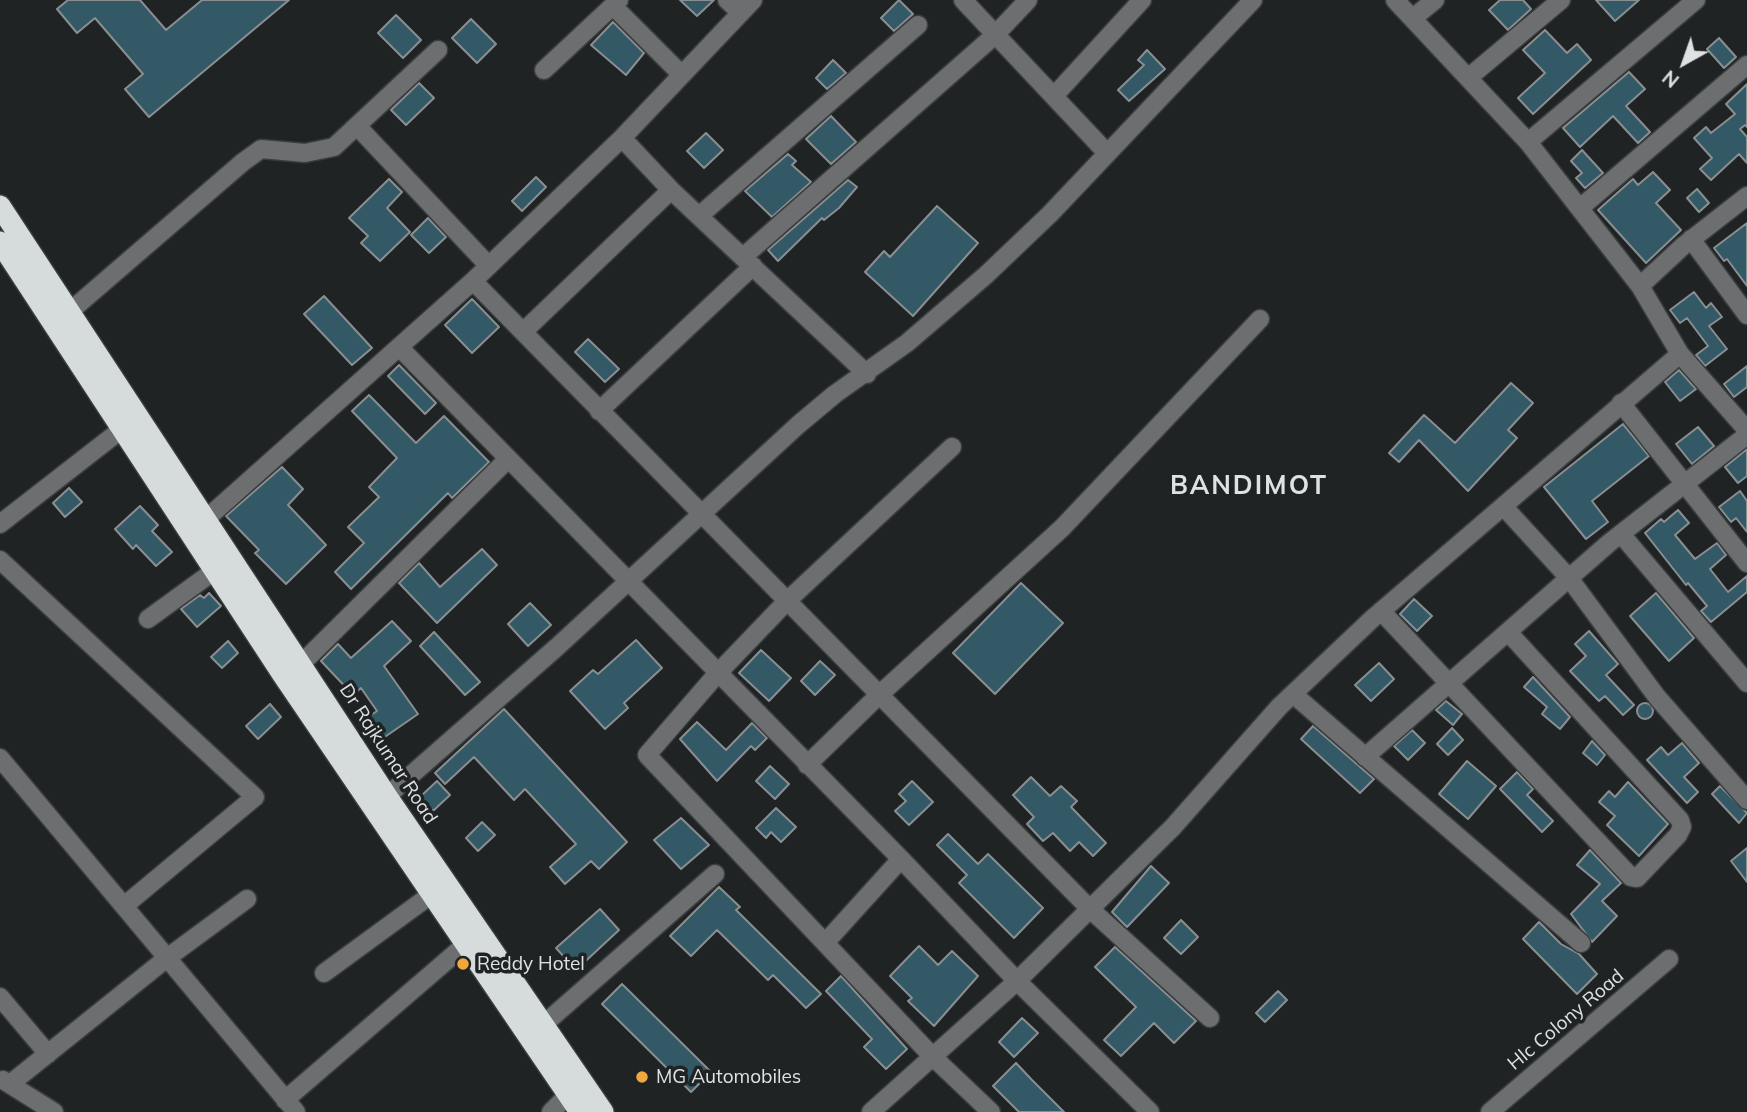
<!DOCTYPE html>
<html>
<head>
<meta charset="utf-8">
<style>
  body { margin:0 }
  #map { position:relative; width:1747px; height:1112px; overflow:hidden; background:#1f2324; font-family:Mulish,sans-serif }
  canvas { display:block }
  .north { position:absolute; left:1649px; top:28px; width:70px; height:70px; -webkit-text-stroke:5px #1f2324; paint-order:stroke; rotate:220deg; font-size:19px; font-weight:700; line-height:28px; text-align:center; color:#dfe2e3 }
  .north::after { content:''; display:block; margin:auto; width:24px; height:32px; background:#dfe2e3; clip-path:polygon(50% 0,100% 100%,50% 72%,0 100%) }
</style>
</head>
<body>
<div id="map">
<canvas width="1747" height="1112"></canvas>
<div class="north">N</div>
</div>
<script>
const context = document.querySelector('canvas').getContext('2d');
context.lineJoin = 'round';
function fill(path, color) { context.fillStyle = color; context.fill(path, 'evenodd'); }
const shape = rows => new Path2D(rows.map(r => 'M' + r).join(''));
function strokePath(path, color, width, dash) { context.strokeStyle = color; context.lineWidth = width; context.lineCap = dash ? 'butt' : 'round'; context.setLineDash(dash || []); context.stroke(path); }
function write(font, color, halo, rows, align = 'center') {
  context.font = font + ' Mulish,sans-serif'; context.lineWidth = 7; context.setLineDash([]); context.textBaseline = 'middle'; context.strokeStyle = halo; context.fillStyle = color; for (const [text, x, y, turn = 0] of rows) {
    context.save(); context.translate(x, y); context.rotate((+turn || 0) * Math.PI / 180); context.textAlign = isNaN(turn) ? turn : align; if (halo) context.strokeText(text, 0, 0); context.fillText(text, 0, 0); context.restore();
  }
}
const building = shape([
  [68,0,140,0,166,30,202,0,289,0,149,117,125,89,143,74,95,18,77,33,57,9,68,0],
  [680,0,714,0,697,16,680,0],
  [899,0,913,14,894,31,881,18,899,0],
  [1500,0,1523,0,1531,9,1508,30,1489,10,1500,0],
  [1596,0,1639,0,1615,21,1596,0],
  [396,15,421,40,403,58,378,33,396,15],
  [471,19,496,44,477,63,452,38,471,19],
  [613,22,644,53,626,75,591,45,613,22],
  [1545,30,1567,53,1577,44,1591,60,1533,114,1518,98,1545,73,1523,50,1545,30],
  [1719,38,1736,57,1724,68,1707,49,1719,38],
  [1147,50,1165,69,1129,101,1118,90,1144,65,1138,60,1147,50],
  [833,60,846,73,827,89,816,78,833,60],
  [1629,72,1645,89,1626,106,1650,132,1638,143,1613,116,1580,147,1563,128,1629,72],
  [419,83,434,98,406,125,391,110,419,83],
  [1747,84,1747,127,1745,125,1740,129,1747,137,1747,163,1739,154,1711,180,1700,169,1712,158,1694,138,1706,127,1711,133,1735,114,1726,104,1747,84],
  [831,116,856,142,831,164,806,139,831,116],
  [706,133,723,150,704,168,687,151,706,133],
  [1582,150,1603,173,1585,188,1576,178,1582,173,1571,161,1582,150],
  [788,154,796,161,792,165,811,182,772,217,745,191,788,154],
  [1653,172,1670,190,1656,203,1681,230,1646,263,1598,210,1633,179,1638,185,1653,172],
  [536,177,546,187,522,211,512,201,536,177],
  [389,179,402,192,387,208,410,232,380,261,361,243,368,236,349,218,389,179],
  [848,180,857,187,839,208,824,220,822,218,778,261,768,250,848,180],
  [1697,189,1709,203,1699,212,1687,198,1697,189],
  [937,206,978,243,913,316,865,272,884,251,890,257,937,206],
  [428,218,446,237,429,253,411,235,428,218],
  [1747,223,1747,286,1727,259,1724,261,1714,248,1747,223],
  [1694,292,1706,308,1711,303,1722,317,1709,326,1727,349,1705,366,1696,355,1708,346,1687,318,1680,323,1670,310,1694,292],
  [324,296,372,348,352,365,304,314,324,296],
  [472,299,499,327,472,353,445,325,472,299],
  [588,339,619,369,605,382,575,352,588,339],
  [399,365,436,403,425,414,388,376,399,365],
  [1747,366,1747,387,1734,397,1724,384,1747,366],
  [1679,370,1696,389,1680,401,1665,382,1679,370],
  [1511,383,1533,403,1508,430,1517,438,1468,491,1419,440,1399,462,1389,453,1424,415,1455,443,1511,383],
  [369,395,416,443,444,416,489,462,452,498,448,493,351,589,335,572,364,543,348,527,379,497,369,487,397,458,352,411,369,395],
  [1623,424,1649,456,1592,501,1608,522,1586,539,1544,487,1623,424],
  [1698,427,1714,446,1692,464,1676,444,1698,427],
  [1747,449,1747,476,1738,483,1725,467,1747,449],
  [282,467,303,489,288,505,326,545,286,584,255,553,259,550,226,516,282,467],
  [69,488,82,502,65,517,53,503,69,488],
  [1740,491,1747,501,1747,532,1736,518,1731,522,1719,507,1740,491],
  [140,506,158,525,152,531,172,552,156,566,136,545,133,549,115,529,140,506],
  [1678,510,1689,523,1675,535,1695,559,1717,543,1726,555,1710,569,1728,592,1747,576,1747,592,1711,622,1701,611,1707,606,1688,583,1686,585,1645,533,1661,519,1664,522,1678,510],
  [482,549,497,565,437,623,399,583,419,563,440,587,482,549],
  [1021,583,1063,623,995,694,953,653,1021,583],
  [209,593,221,606,197,627,181,609,200,595,204,598,209,593],
  [1656,593,1694,638,1669,661,1630,616,1656,593],
  [1414,599,1432,616,1417,631,1400,614,1414,599],
  [530,603,551,625,528,646,508,624,530,603],
  [392,621,411,641,384,666,418,714,379,741,364,720,377,711,361,688,353,695,321,661,338,644,351,658,392,621],
  [1589,631,1618,664,1606,675,1634,705,1623,715,1605,696,1599,701,1570,671,1586,656,1575,644,1589,631],
  [434,632,480,682,465,695,420,646,434,632],
  [636,640,662,668,624,703,628,708,605,729,570,691,593,670,598,674,636,640],
  [228,641,238,653,222,668,211,657,228,641],
  [761,650,791,678,769,701,739,673,761,650],
  [820,661,835,675,815,695,801,681,820,661],
  [1379,663,1394,679,1371,701,1355,685,1379,663],
  [1533,677,1570,717,1560,729,1542,714,1547,707,1524,687,1533,677],
  [1446,701,1462,714,1453,725,1436,710,1446,701],
  '1637 711a8 8 0 1 1 16 0a8 8 0 1 1-16 0Z',
  [270,704,281,717,258,739,246,726,270,704],
  [504,709,627,842,599,869,591,861,565,884,550,867,576,844,525,789,514,800,474,757,445,784,435,773,504,709],
  [697,722,726,750,752,723,767,738,755,750,751,746,717,781,680,739,697,722],
  [1313,726,1374,779,1360,793,1301,739,1313,726],
  [1452,728,1463,740,1448,755,1437,744,1452,728],
  [1412,730,1425,743,1408,760,1394,746,1412,730],
  [1592,741,1605,755,1597,765,1583,753,1592,741],
  [1682,743,1699,763,1684,777,1698,792,1687,803,1647,760,1661,747,1668,755,1682,743],
  [1467,761,1496,786,1468,819,1439,794,1467,761],
  [770,766,789,784,775,799,756,781,770,766],
  [1517,772,1533,789,1527,795,1553,821,1542,832,1500,789,1517,772],
  [1031,777,1050,796,1061,786,1077,801,1071,807,1106,843,1093,856,1079,842,1070,851,1053,833,1043,841,1027,824,1034,817,1013,795,1031,777],
  [437,781,450,795,433,811,420,797,437,781],
  [912,781,933,802,909,825,895,811,906,801,899,794,912,781],
  [1628,782,1668,824,1639,856,1607,825,1615,816,1599,802,1609,791,1615,797,1628,782],
  [1720,786,1747,813,1739,823,1712,794,1720,786],
  [776,808,796,827,781,842,771,832,766,838,756,828,776,808],
  [681,818,709,845,681,869,654,840,681,818],
  [482,822,495,835,478,851,466,838,482,822],
  [948,834,978,864,988,854,1043,908,1014,938,959,883,967,875,937,845,948,834],
  [1747,848,1747,882,1731,861,1747,848],
  [1590,850,1621,883,1602,901,1617,916,1592,942,1571,914,1600,884,1577,865,1590,850],
  [1151,866,1169,883,1127,927,1112,912,1151,866],
  [719,887,740,907,736,910,821,994,806,1008,773,975,768,980,717,930,691,956,670,936,719,887],
  [600,909,619,930,576,970,556,948,600,909],
  [1181,920,1198,937,1181,954,1164,938,1181,920],
  [1539,922,1561,944,1579,954,1597,974,1577,994,1523,939,1539,922],
  [919,946,938,965,952,951,978,976,934,1026,908,1001,912,998,890,976,919,946],
  [1115,947,1196,1021,1174,1043,1154,1023,1121,1056,1104,1040,1136,1007,1095,967,1115,947],
  [841,976,907,1049,886,1069,864,1047,872,1039,826,991,841,976],
  [622,984,711,1072,691,1092,602,1004,622,984],
  [1278,991,1287,1000,1265,1022,1256,1013,1278,991],
  [1022,1018,1038,1033,1014,1057,999,1042,1022,1018],
  [1016,1063,1032,1080,1064,1112,1019,1112,993,1086,1016,1063]
]);
fill(building, '#325965');
strokePath(building, '#8a8e90', 2);
const minor = shape([
  [727,0,741,13],
  [963,0,1107,153],
  [1395,0,1528,142,1640,286,1680,354,1747,430],
  [613,6,682,75],
  [1413,18,1435,0],
  [544,70,619,0],
  [1468,78,1561,0],
  [1054,96,1142,0],
  [357,126,489,266],
  [622,138,671,190,867,374],
  [1528,142,1696,0],
  [1580,208,1747,65],
  [699,216,918,25],
  [1691,239,1747,315],
  [743,257,995,35,1028,0],
  [473,281,1090,909,1210,1018],
  [1640,286,1683,246,1747,196],
  [68,313,243,162,261,149,305,153,334,147,438,50],
  [523,332,671,190],
  [399,347,901,859,1017,981,1150,1112],
  [1621,403,1747,563],
  [599,411,753,266],
  [952,447,787,601,717,674,647,755,933,1057,991,1112],
  [1504,507,1569,578,1657,697,1747,800],
  [206,519,473,281,622,138,753,0],
  [0,524,122,429],
  [1621,534,1747,683],
  [0,560,255,797,124,906],
  [1381,611,1631,877,1637,878,1678,835,1682,827,1680,820,1508,632],
  [148,619,214,571],
  [301,664,508,459],
  [1293,694,1581,943],
  [1365,757,1609,543,1747,435],
  [0,758,296,1112],
  [807,765,879,695,1062,528,1260,319],
  [378,804,557,647,798,425,835,394,907,343,986,275,1050,214,1253,0],
  [825,943,901,859],
  [324,973,432,894],
  [0,997,48,1054],
  [543,1025,715,874],
  [3,1080,54,1112],
  [10,1084,167,958,247,899],
  [285,1100,466,944],
  [551,1112,568,1095],
  [871,1112,1017,981,1173,827,1279,707,1372,619,1680,354],
  [1490,1112,1669,959]
]);
const highway = shape([
  [0,206,388,798,603,1112],
  [0,242,283,675,580,1112]
]);
strokePath(minor, '#3a3e3f', 21);
strokePath(highway, '#3a3e3f', 24);
strokePath(minor, '#6d6e6f', 18);
strokePath(highway, '#d6dbdc', 21);
for (const [x, y, r, color] of [
  [463,964,7,"#f0a73e"],
  [642,1077,7,"#f0a73e"]
]) { const dot = new Path2D(); dot.arc(x, y, r, 0, 2 * Math.PI); context.fillStyle = color; context.fill(dot); strokePath(dot, '#1f2324', 2.5); }
write('19px', '#dfe2e3', '#1f2324', [
  ["Dr Rajkumar Road",388,754,57],
  ["Hlc Colony Road",1566,1020,-40]
]);
write('19px', '#dfe2e3', '#1f2324', [
  ["Reddy Hotel",477,964],
  ["MG Automobiles",656,1077]
], 'left');
context.letterSpacing = '2px';
write('bold 26px', '#dfe2e3', '#1f2324', [
  ["BANDIMOT",1249,486]
]);
context.letterSpacing = '0px';
</script>
</body>
</html>
